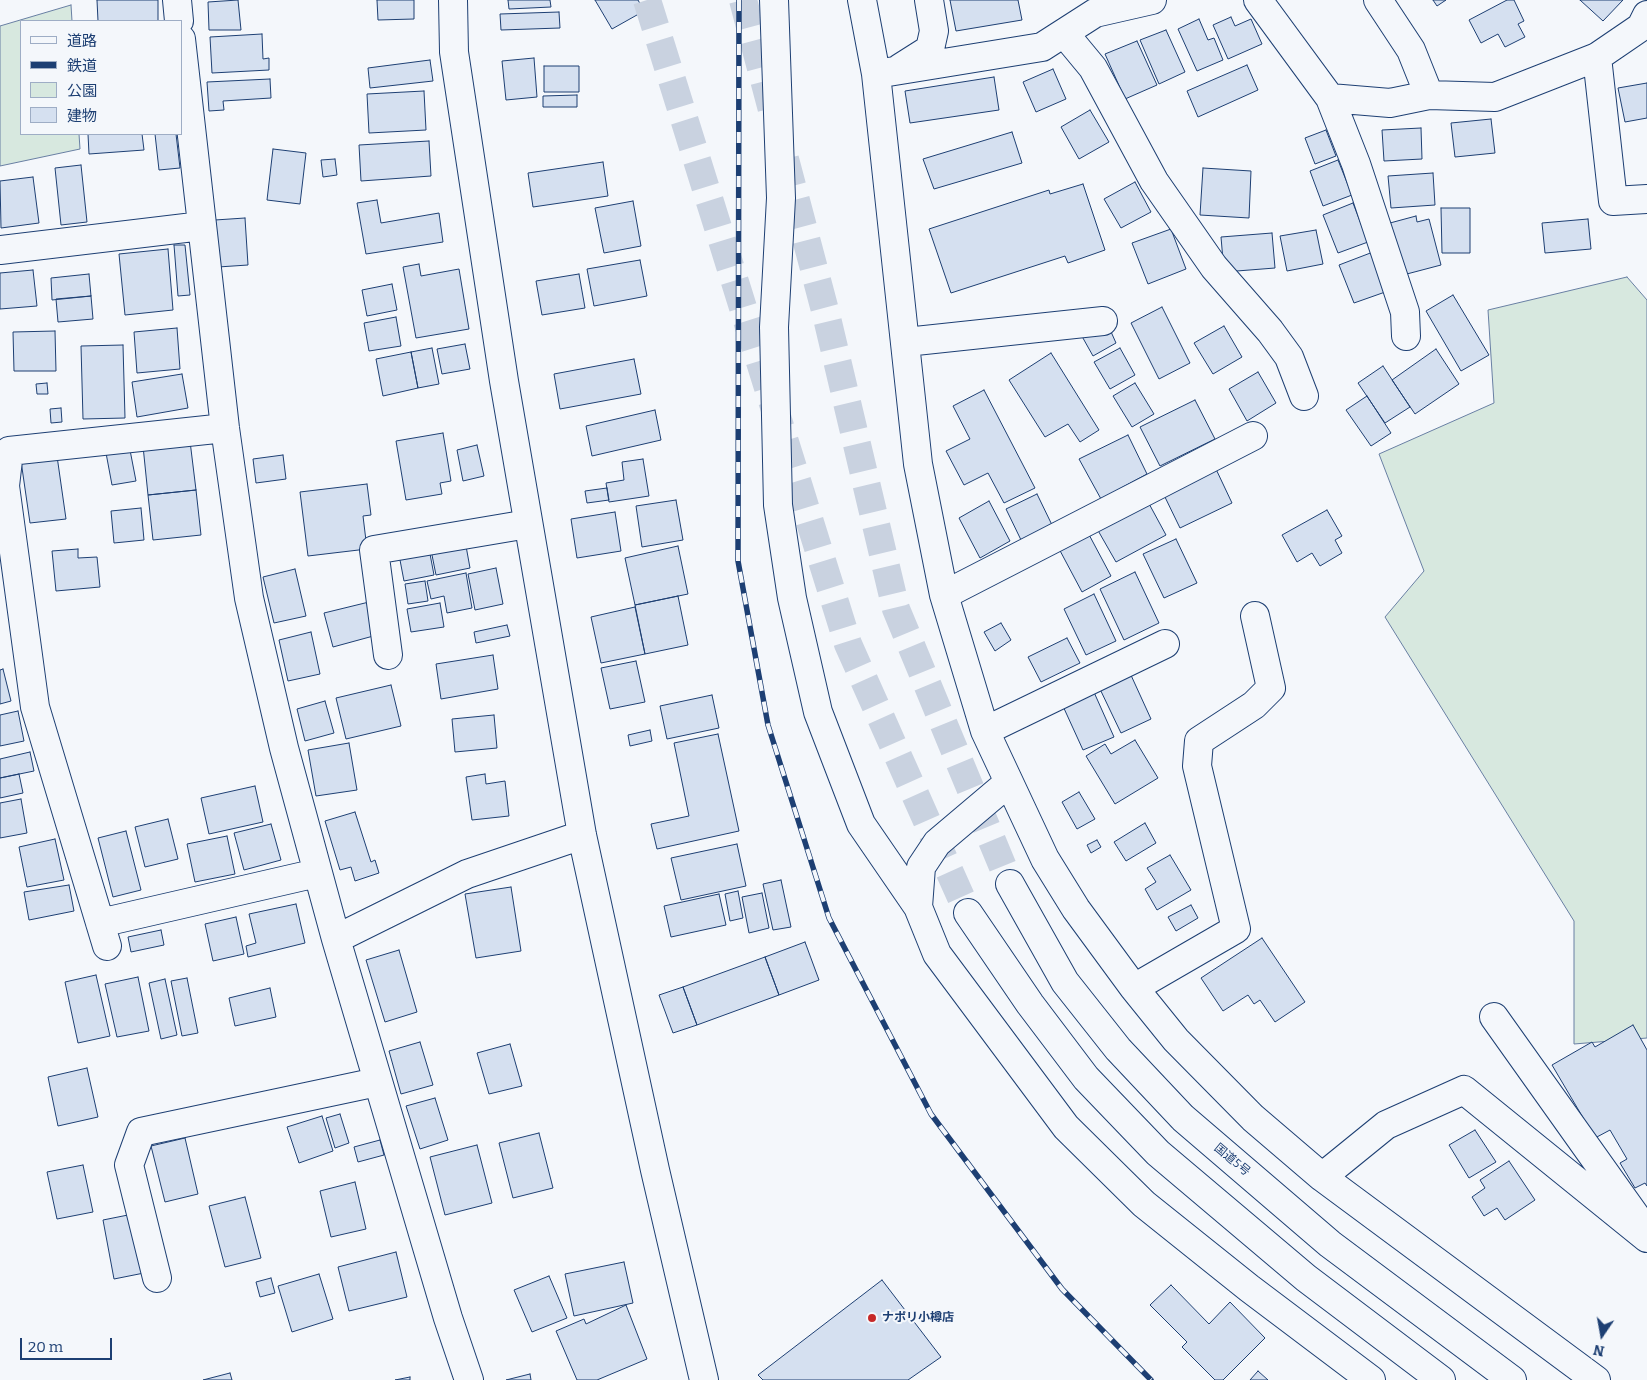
<!DOCTYPE html>
<html>
<head>
<meta charset="utf-8">
<style>
  body { margin:0 }
  #map { position:relative; width:1647px; height:1380px; overflow:hidden; background:#f4f7fb; font-family:Bitter,"Noto Sans JP",serif }
  canvas { display:block }
  .legend { position:absolute; left:20px; top:20px; width:162px; height:115px; box-sizing:border-box; background:#f4f7fb; border:1px solid #9eadc5; margin:0; padding:6px 9px; list-style:none; font-size:15px; color:#1d3f73 }
  .legend li { display:flex; align-items:center; gap:10px; height:25px }
  .legend b { width:25px; border:1px solid #9eadc5 }
  .north { position:absolute; left:1577px; top:1310px; width:50px; height:50px; -webkit-text-stroke:4px #f4f7fb; paint-order:stroke; rotate:192deg; font-size:14px; font-weight:700; line-height:20px; text-align:center; color:#1d3f73 }
  .north::after { content:''; display:block; margin:auto; width:18px; height:22px; background:#1d3f73; clip-path:polygon(50% 0,100% 100%,50% 72%,0 100%) }
  .scale { position:absolute; left:20px; top:1338px; width:92px; height:22px; box-sizing:border-box; border:2px solid #1d3f73; border-top:0; padding-left:6px; font-size:15px; line-height:18px; white-space:nowrap; color:#1d3f73; -webkit-text-stroke:4px #f4f7fb; paint-order:stroke }
</style>
</head>
<body>
<div id="map">
<canvas width="1647" height="1380"></canvas>
<ul class="legend">
<li><b style="height:6px;background:#f4f7fb"></b>道路</li>
<li><b style="height:6px;background:#1d3f73"></b>鉄道</li>
<li><b style="height:14px;background:#d7e8df"></b>公園</li>
<li><b style="height:14px;background:#d5e0f0"></b>建物</li>
</ul>
<div class="north">N</div>
<div class="scale">20 m</div>
</div>
<script>
const context = document.querySelector('canvas').getContext('2d');
context.lineJoin = 'round';
function fill(path, color) { context.fillStyle = color; context.fill(path, 'evenodd'); }
const shape = rows => new Path2D(rows.map(r => 'M' + r).join(''));
function strokePath(path, color, width, dash) { context.strokeStyle = color; context.lineWidth = width; context.lineCap = dash ? 'butt' : 'round'; context.setLineDash(dash || []); context.stroke(path); }
function write(font, color, halo, rows, align = 'center') {
  context.font = font + ' Bitter,"Noto Sans JP",serif'; context.lineWidth = 4; context.setLineDash([]); context.textBaseline = 'middle'; context.strokeStyle = halo; context.fillStyle = color; for (const [text, x, y, turn = 0] of rows) {
    context.save(); context.translate(x, y); context.rotate((+turn || 0) * Math.PI / 180); context.textAlign = isNaN(turn) ? turn : align; if (halo) context.strokeText(text, 0, 0); context.fillText(text, 0, 0); context.restore();
  }
}
const green = shape([
  [71,5,72,21,21,21,21,134,79,134,80,149,0,166,0,26,71,5],
  [1627,277,1647,300,1647,1038,1574,1044,1574,921,1385,617,1424,571,1379,454,1494,403,1488,310,1627,277]
]);
fill(green, '#d7e8df');
strokePath(green, '#687fa3', 1);
const building = shape([
  [97,0,158,0,158,21,98,21,97,0],
  [238,0,241,30,209,30,208,2,238,0],
  [377,0,414,0,414,19,378,20,377,0],
  [508,0,550,0,551,7,509,9,508,0],
  [595,0,638,0,644,11,612,29,595,0],
  [950,0,1018,0,1022,20,956,31,950,0],
  [1433,0,1446,0,1437,6,1433,0],
  [1507,0,1514,0,1524,21,1518,24,1525,37,1505,47,1498,34,1481,43,1469,20,1507,0],
  [1580,0,1623,0,1603,21,1580,0],
  [559,12,560,28,501,30,500,14,559,12],
  [1231,17,1235,26,1251,19,1262,44,1228,59,1213,25,1231,17],
  [1199,19,1208,40,1214,38,1223,60,1197,71,1178,29,1199,19],
  [1166,30,1185,72,1159,84,1140,40,1166,30],
  [262,34,263,59,269,58,269,70,212,73,210,37,262,34],
  [1137,41,1157,85,1125,99,1105,54,1137,41],
  [534,58,537,97,506,100,502,61,534,58],
  [430,60,433,81,370,88,368,68,430,60],
  [1247,65,1258,90,1198,117,1187,91,1247,65],
  [544,66,579,66,579,92,544,92,544,66],
  [1053,69,1066,99,1036,112,1023,82,1053,69],
  [994,77,999,110,910,123,905,91,994,77],
  [270,79,271,98,223,101,224,110,209,111,207,82,270,79],
  [1647,83,1647,118,1625,122,1618,88,1647,83],
  [424,91,426,130,369,133,367,94,424,91],
  [577,95,577,107,543,107,543,96,577,95],
  [1090,110,1109,142,1079,159,1061,127,1090,110],
  [1491,119,1495,153,1455,157,1451,123,1491,119],
  [1421,128,1422,159,1384,161,1382,130,1421,128],
  [1326,130,1336,156,1315,164,1305,138,1326,130],
  [1012,132,1022,163,934,189,923,159,1012,132],
  [88,134,142,134,144,150,89,154,88,134],
  [155,134,176,134,180,168,159,170,155,134],
  [429,141,431,176,361,181,359,145,429,141],
  [273,149,306,153,300,204,267,200,273,149],
  [335,159,337,175,323,177,321,160,335,159],
  [1338,160,1352,195,1323,206,1310,171,1338,160],
  [603,162,608,196,533,207,528,173,603,162],
  [81,165,87,222,61,225,55,168,81,165],
  [1203,168,1251,171,1249,218,1200,215,1203,168],
  [1433,173,1435,205,1391,208,1388,176,1433,173],
  [33,177,39,223,1,228,0,181,33,177],
  [1135,182,1151,212,1121,228,1104,199,1135,182],
  [1083,184,1105,250,1068,263,1065,256,951,293,929,229,1049,190,1050,194,1083,184],
  [377,200,381,223,439,213,443,242,366,254,357,203,377,200],
  [633,201,641,246,604,253,595,208,633,201],
  [1353,203,1368,242,1338,253,1323,215,1353,203],
  [1441,208,1470,208,1470,253,1442,253,1441,208],
  [1416,216,1417,222,1429,219,1441,265,1403,275,1390,223,1416,216],
  [245,218,248,265,218,267,215,220,245,218],
  [1588,219,1591,249,1545,253,1542,223,1588,219],
  [1171,229,1186,269,1148,284,1132,243,1171,229],
  [1316,230,1323,264,1287,271,1280,236,1316,230],
  [1272,233,1275,268,1224,272,1221,237,1272,233],
  [174,245,185,245,190,295,178,296,174,245],
  [168,249,173,310,125,315,119,254,168,249],
  [1373,252,1388,291,1354,303,1339,265,1373,252],
  [640,260,647,296,594,306,587,269,640,260],
  [419,264,421,276,459,269,469,329,416,338,403,267,419,264],
  [33,270,37,306,0,309,0,273,33,270],
  [89,274,91,296,52,300,51,278,89,274],
  [579,274,585,308,542,315,536,281,579,274],
  [392,284,397,310,367,316,362,290,392,284],
  [1453,295,1489,355,1461,371,1426,311,1453,295],
  [91,296,93,319,58,322,56,299,91,296],
  [1162,307,1190,363,1159,379,1131,323,1162,307],
  [396,317,401,346,369,351,364,323,396,317],
  [1108,325,1116,343,1093,356,1079,331,1108,325],
  [1224,326,1242,357,1213,374,1194,343,1224,326],
  [177,328,180,369,137,373,134,332,177,328],
  [55,331,56,371,14,371,13,332,55,331],
  [465,344,470,369,442,374,437,349,465,344],
  [123,345,125,418,83,419,81,346,123,345],
  [432,348,439,384,418,388,411,352,432,348],
  [1120,348,1135,375,1110,389,1094,362,1120,348],
  [1436,349,1459,384,1415,414,1392,380,1436,349],
  [411,352,418,388,383,396,376,359,411,352],
  [1051,353,1099,430,1080,442,1068,424,1045,437,1009,380,1051,353],
  [634,359,641,394,560,409,554,374,634,359],
  [1383,366,1410,407,1385,423,1358,383,1383,366],
  [1258,372,1276,403,1247,421,1229,389,1258,372],
  [182,374,188,408,137,417,132,382,182,374],
  [47,383,48,394,37,394,36,384,47,383],
  [1135,383,1154,414,1132,427,1113,396,1135,383],
  [984,390,1035,488,1004,503,988,473,964,485,946,451,970,439,953,406,984,390],
  [1367,396,1391,433,1371,446,1346,410,1367,396],
  [1195,400,1215,439,1160,466,1140,427,1195,400],
  [61,408,62,422,51,423,50,409,61,408],
  [655,410,661,440,592,456,586,426,655,410],
  [443,433,451,481,440,483,442,494,406,500,396,441,443,433],
  [1128,435,1147,474,1101,499,1079,459,1128,435],
  [190,441,196,490,148,495,143,446,190,441],
  [477,445,484,476,463,481,457,450,477,445],
  [130,450,136,481,112,485,106,453,130,450],
  [283,455,286,479,256,483,253,459,283,455],
  [57,456,66,519,30,523,21,461,57,456],
  [643,459,649,496,609,502,606,483,624,480,622,462,643,459],
  [1215,467,1232,503,1180,528,1163,493,1215,467],
  [367,484,371,515,363,516,367,549,308,556,300,492,367,484],
  [607,488,609,500,587,503,585,491,607,488],
  [196,490,201,535,153,540,148,495,196,490],
  [1037,494,1053,527,1022,542,1006,509,1037,494],
  [676,500,683,540,642,547,636,506,676,500],
  [1147,500,1166,535,1116,562,1096,527,1147,500],
  [989,501,1010,541,980,558,959,518,989,501],
  [141,508,144,540,114,543,111,511,141,508],
  [1327,510,1342,536,1335,540,1342,553,1320,566,1312,553,1297,562,1282,535,1327,510],
  [615,512,621,551,577,558,571,519,615,512],
  [462,524,470,568,436,575,427,530,462,524],
  [1086,529,1111,576,1082,592,1057,545,1086,529],
  [426,533,434,575,404,581,396,539,426,533],
  [1176,539,1197,583,1164,598,1143,554,1176,539],
  [678,546,688,594,635,605,625,558,678,546],
  [78,549,78,558,97,557,100,587,56,591,52,551,78,549],
  [496,568,503,604,475,610,468,574,496,568],
  [295,569,306,616,274,623,263,577,295,569],
  [1135,572,1159,623,1124,640,1100,589,1135,572],
  [466,573,472,608,447,613,444,596,431,599,427,581,466,573],
  [425,581,428,601,408,604,405,584,425,581],
  [1094,594,1116,641,1086,655,1064,609,1094,594],
  [678,596,688,645,645,654,635,605,678,596],
  [369,602,377,635,333,647,324,613,369,602],
  [440,603,444,627,411,632,407,609,440,603],
  [635,607,645,654,601,663,591,617,635,607],
  [1001,623,1011,640,995,651,984,632,1001,623],
  [507,625,510,636,476,643,474,632,507,625],
  [311,632,320,674,288,681,279,640,311,632],
  [1067,638,1080,663,1041,682,1028,657,1067,638],
  [493,655,498,689,441,699,436,664,493,655],
  [636,661,645,702,610,709,601,668,636,661],
  [3,669,11,701,0,704,0,670,3,669],
  [1130,673,1151,719,1121,733,1099,687,1130,673],
  [391,685,401,726,346,739,336,698,391,685],
  [1093,690,1114,737,1083,750,1062,704,1093,690],
  [712,695,719,728,667,739,660,706,712,695],
  [325,701,334,733,305,741,297,709,325,701],
  [18,711,24,741,0,746,0,715,18,711],
  [494,715,497,748,455,752,452,719,494,715],
  [650,730,652,741,630,746,628,735,650,730],
  [718,734,739,831,657,849,651,824,689,816,674,743,718,734],
  [1135,740,1158,778,1115,804,1086,756,1105,744,1111,754,1135,740],
  [349,743,357,790,316,796,308,750,349,743],
  [30,752,34,771,0,778,0,759,30,752],
  [19,774,23,793,0,798,0,778,19,774],
  [485,774,486,784,505,781,509,816,472,820,466,777,485,774],
  [255,786,263,822,209,834,201,798,255,786],
  [1079,792,1095,819,1077,829,1062,802,1079,792],
  [21,799,27,833,0,838,0,803,21,799],
  [355,812,371,862,375,860,379,873,355,881,351,867,340,870,325,821,355,812],
  [168,819,178,859,145,867,135,827,168,819],
  [1145,823,1156,843,1126,861,1114,842,1145,823],
  [271,824,281,860,244,870,234,833,271,824],
  [126,831,141,890,113,897,98,838,126,831],
  [227,836,235,874,195,882,187,844,227,836],
  [55,839,64,880,27,887,19,847,55,839],
  [1097,840,1101,847,1091,853,1087,845,1097,840],
  [737,844,746,886,681,900,671,858,737,844],
  [1170,855,1191,890,1157,910,1145,889,1156,882,1147,868,1170,855],
  [781,880,791,927,773,930,763,884,781,880],
  [69,885,74,911,29,920,24,892,69,885],
  [511,887,521,951,476,958,465,894,511,887],
  [738,891,743,918,730,921,725,894,738,891],
  [762,893,769,928,749,933,742,897,762,893],
  [719,894,726,925,671,937,664,906,719,894],
  [296,904,305,943,248,957,246,946,256,943,249,914,296,904],
  [1191,905,1198,918,1176,931,1168,917,1191,905],
  [236,917,244,954,213,961,205,924,236,917],
  [161,930,164,945,131,952,128,937,161,930],
  [1262,938,1305,1002,1275,1022,1260,1000,1254,1004,1248,995,1223,1011,1201,978,1262,938],
  [805,942,819,980,779,995,765,957,805,942],
  [399,950,417,1012,385,1022,366,960,399,950],
  [765,957,779,995,697,1025,683,987,765,957],
  [96,975,110,1036,78,1043,65,982,96,975],
  [138,977,149,1031,117,1037,105,984,138,977],
  [187,978,198,1033,182,1036,171,981,187,978],
  [165,979,177,1035,161,1039,149,983,165,979],
  [683,987,697,1025,673,1033,659,995,683,987],
  [270,988,276,1017,235,1026,229,998,270,988],
  [1633,1025,1647,1050,1647,1186,1645,1183,1635,1188,1620,1163,1627,1159,1610,1130,1595,1138,1552,1065,1592,1042,1595,1047,1633,1025],
  [420,1042,433,1085,401,1094,389,1051,420,1042],
  [510,1044,522,1086,489,1094,477,1053,510,1044],
  [87,1068,98,1117,58,1126,48,1077,87,1068],
  [435,1098,448,1140,420,1149,406,1106,435,1098],
  [340,1114,349,1143,335,1148,326,1118,340,1114],
  [322,1116,333,1151,299,1163,287,1127,322,1116],
  [1475,1130,1496,1162,1469,1178,1449,1145,1475,1130],
  [539,1133,553,1188,513,1198,499,1143,539,1133],
  [185,1138,198,1194,165,1202,151,1146,185,1138],
  [380,1140,384,1155,358,1162,354,1147,380,1140],
  [477,1145,492,1203,445,1215,430,1157,477,1145],
  [1509,1161,1535,1200,1505,1220,1497,1208,1484,1216,1472,1197,1485,1188,1480,1180,1509,1161],
  [83,1165,93,1212,57,1219,47,1172,83,1165],
  [355,1182,366,1229,331,1237,320,1191,355,1182],
  [245,1197,261,1258,225,1267,209,1206,245,1197],
  [133,1214,144,1273,114,1279,103,1220,133,1214],
  [396,1252,407,1297,349,1311,338,1267,396,1252],
  [624,1262,633,1303,574,1316,565,1274,624,1262],
  [319,1274,333,1319,292,1332,278,1286,319,1274],
  [549,1276,567,1318,532,1332,514,1290,549,1276],
  [271,1278,275,1293,260,1297,256,1282,271,1278],
  [882,1280,941,1357,908,1380,763,1380,758,1375,882,1280],
  [1171,1285,1209,1324,1230,1302,1265,1338,1223,1380,1215,1380,1182,1347,1187,1342,1150,1305,1171,1285],
  [626,1305,647,1359,597,1380,577,1380,556,1331,584,1319,586,1324,626,1305],
  [1258,1371,1268,1380,1250,1380,1258,1371],
  [230,1373,232,1380,203,1380,230,1373],
  [530,1374,531,1380,506,1380,530,1374],
  [410,1377,410,1380,395,1380,410,1377]
]);
fill(building, '#d5e0f0');
strokePath(building, '#1d3f73', 1);
strokePath(shape([
  [647,0,848,644,968,913],
  [743,0,772,110],
  [785,159,827,318,896,609,1010,884]
]), '#c9d2e0', 28, [28, 14]);
const minor = shape([
  [177,0,179,21],
  [453,0,454,52,504,381,582,835,655,1170,704,1380],
  [774,0,781,198,774,327,778,505,792,598,818,712,861,824,918,907],
  [862,0,876,74,918,464,944,595,985,731,1045,859,1076,909,1134,988,1176,1040,1253,1118,1322,1177,1596,1380],
  [1258,0,1330,98,1390,103,1429,95,1495,97,1597,57,1641,27,1647,15],
  [1378,0,1411,50,1429,95],
  [1064,33,1093,68,1154,181,1214,267,1270,331,1289,357,1304,396],
  [181,39,225,428,249,598,284,748,336,939,448,1318,469,1380],
  [1597,57,1613,201,1647,199],
  [900,68,930,49,934,31,929,0],
  [876,74,1042,47,1095,13,1152,0],
  [1330,98,1356,164,1405,312,1406,336],
  [0,250,202,226],
  [906,342,1103,321],
  [944,595,1253,436],
  [388,655,374,550,528,524],
  [985,731,1165,644],
  [1008,783,937,843,921,867,918,907,937,954,1066,1127,1144,1204,1249,1288,1371,1380],
  [100,923,317,873],
  [336,939,467,874,582,835],
  [107,946,35,707,5,486,9,451,225,428],
  [1134,988,1236,929,1197,766,1199,741,1254,705,1271,688,1255,616],
  [1494,1017,1637,1218],
  [1322,1177,1386,1125,1464,1090,1647,1238],
  [157,1278,129,1165,141,1132,377,1082]
]);
const highway = shape([
  [1010,884,1065,982,1118,1049,1183,1118,1330,1244,1512,1380],
  [968,913,1030,1004,1086,1078,1158,1153,1306,1278,1441,1380]
]);
strokePath(minor, '#1d3f73', 30);
strokePath(highway, '#1d3f73', 30);
strokePath(minor, '#f4f7fb', 28);
strokePath(highway, '#f4f7fb', 28);
const rail = shape([
  [739,0,738,561,768,725,829,918,931,1114,1062,1289,1151,1380]
]);
strokePath(rail, '#1d3f73', 5.5);
strokePath(rail, '#f4f7fb', 4, [11]);
for (const [x, y, r, color] of [
  [872,1318,5,"#c62828"]
]) { const dot = new Path2D(); dot.arc(x, y, r, 0, 2 * Math.PI); context.fillStyle = color; context.fill(dot); strokePath(dot, '#f4f7fb', 2); }
write('12px', '#1d3f73', '#f4f7fb', [
  ["国道5号",1232,1160,40]
]);
write('bold 12px', '#1d3f73', '#f4f7fb', [
  ["ナポリ小樽店",882,1318]
], 'left');
</script>
</body>
</html>
